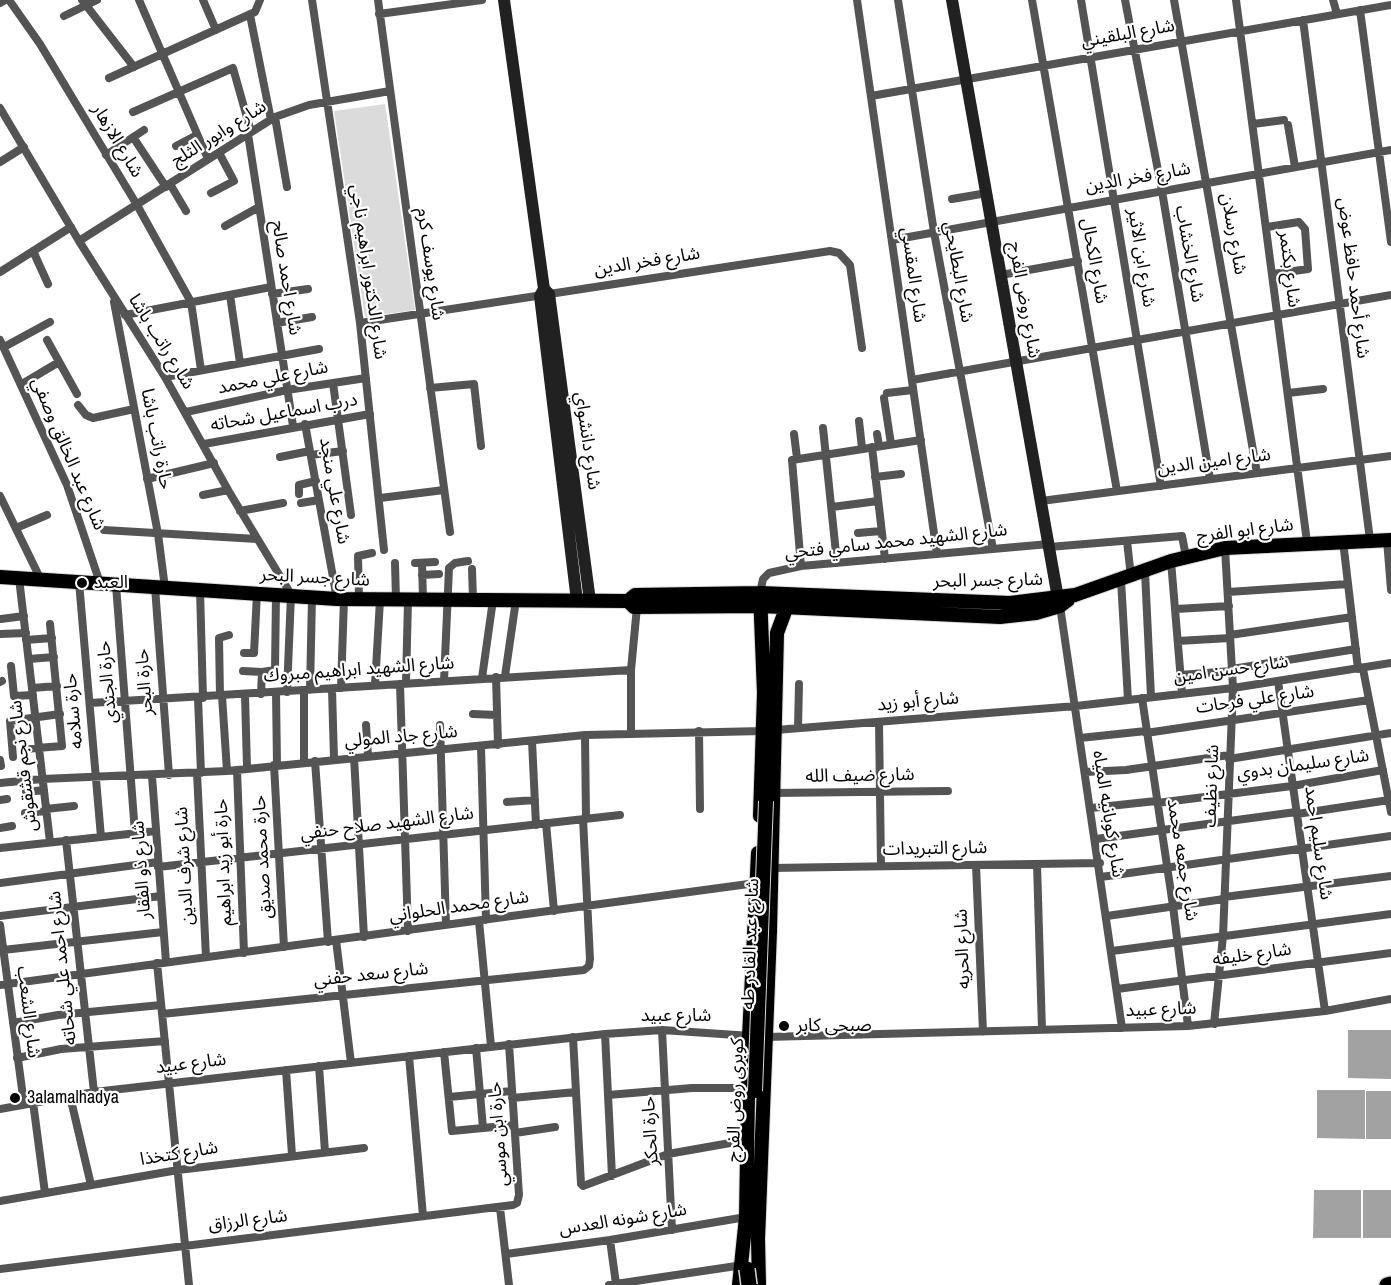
<!DOCTYPE html>
<html>
<head>
<meta charset="utf-8">
<style>
  body { margin:0 }
  canvas { display:block; background:#fff }
</style>
</head>
<body>
<canvas width="1391" height="1285"></canvas>
<script>
const context = document.querySelector('canvas').getContext('2d');
context.lineJoin = 'round';
function fill(path, color) { context.fillStyle = color; context.fill(path, 'evenodd'); }
const shape = rows => new Path2D(rows.map(r => 'M' + r).join(''));
function strokePath(path, color, width, dash) { context.strokeStyle = color; context.lineWidth = width; context.lineCap = dash ? 'butt' : 'round'; context.setLineDash(dash || []); context.stroke(path); }
function write(font, color, halo, rows, align = 'center') {
  context.font = font + ' "Archivo Narrow","Noto Sans Arabic",sans-serif'; context.lineWidth = 4.5; context.setLineDash([]); context.textBaseline = 'middle'; context.strokeStyle = halo; context.fillStyle = color; for (const [text, x, y, turn = 0] of rows) {
    context.save(); context.translate(x, y); context.rotate((+turn || 0) * Math.PI / 180); context.textAlign = isNaN(turn) ? turn : align; if (halo) context.strokeText(text, 0, 0); context.fillText(text, 0, 0); context.restore();
  }
}
fill(shape([
  [385,104,415,310,365,317,334,111]
]), '#dbdbdb');
fill(shape([
  [1348,1030,1391,1030,1391,1079,1348,1078],
  [1317,1090,1365,1090,1365,1139,1317,1138],
  [1366,1091,1391,1091,1391,1139,1366,1139],
  [1314,1190,1361,1190,1361,1238,1313,1238],
  [1363,1190,1391,1190,1391,1238,1363,1238]
]), '#a2a2a2');
const primary = shape([
  [0,577,337,599,628,601,635,595,760,593,1010,603,1075,595,1171,561,1225,548,1391,540],
  [628,601,634,607,760,606,1000,617,1036,613,1060,606,1068,600],
  [760,816,764,693,760,593],
  [739,1285,746,1217,749,1037,758,853],
  [759,1285,758,1239,770,931,777,633,787,606]
]);
const highway = shape([
  [1387,1285,1391,1284]
]);
strokePath(primary, '#dbdbdb', 16);
strokePath(highway, '#dbdbdb', 18);
strokePath(shape([
  [9,0,40,44,137,205,191,302,201,370],
  [82,0,134,67],
  [139,0,208,159],
  [203,0,216,30],
  [312,0,360,323,384,550],
  [378,0,450,532],
  [857,0,937,554],
  [898,0,934,232,993,549],
  [1032,0,1117,491],
  [1081,0,1161,486],
  [1125,0,1162,191,1210,479],
  [1174,0,1257,473],
  [1236,0,1307,542],
  [1333,0,1337,14],
  [0,3,5,0],
  [1360,10,1391,242],
  [379,14,482,0],
  [250,15,271,120],
  [64,16,97,0],
  [1303,20,1370,540],
  [109,78,255,12,260,0],
  [871,96,1391,5],
  [0,108,79,241,165,377,228,490,292,596],
  [133,112,233,68,251,132],
  [275,117,287,187],
  [1253,124,1284,120],
  [1288,125,1295,167],
  [248,134,293,426],
  [133,137,166,187],
  [176,146,197,135],
  [106,155,144,130],
  [0,162,24,147],
  [170,184,186,211],
  [211,193,234,181,219,153],
  [952,199,987,193],
  [225,226,259,207],
  [1267,227,1299,222,1305,229,1308,269,1273,274],
  [892,240,1391,150],
  [79,241,275,117,309,105,390,91],
  [33,251,48,284],
  [0,272,71,227],
  [1001,275,1078,261],
  [272,294,308,289],
  [230,295,240,363],
  [114,302,158,534,165,588],
  [125,315,271,287],
  [277,323,312,317],
  [360,323,830,251,839,253,850,265,862,348],
  [0,340,67,485,100,583],
  [47,340,77,394],
  [4,347,50,322],
  [165,377,319,349],
  [912,380,1391,295],
  [333,383,351,515],
  [22,384,59,362],
  [430,388,474,384,481,446],
  [887,393,913,390],
  [1288,393,1323,389],
  [884,398,891,444],
  [78,405,86,415,93,418,134,409],
  [186,412,287,390,366,378],
  [859,421,862,448],
  [305,424,337,599],
  [823,428,837,563],
  [794,434,797,458],
  [877,434,879,446],
  [204,444,370,414],
  [872,447,885,559],
  [311,455,343,451],
  [280,457,310,451],
  [875,477,901,474],
  [147,479,214,463],
  [299,494,299,485,316,481],
  [203,495,228,490],
  [0,496,41,580],
  [380,498,444,490],
  [1041,501,1391,456],
  [301,503,319,500],
  [832,507,878,501],
  [240,511,283,503],
  [16,528,47,515],
  [104,530,257,539],
  [858,533,881,531],
  [1387,540,1391,590],
  [1127,541,1131,577],
  [1343,541,1358,669],
  [1049,547,1182,536,1186,557],
  [1171,561,1182,693],
  [395,563,396,600],
  [415,563,435,562],
  [422,563,423,600],
  [801,566,792,460,921,440],
  [472,569,473,600],
  [1145,572,1151,697],
  [422,575,439,574],
  [19,578,50,842],
  [1121,580,1128,700],
  [79,582,101,837],
  [116,585,135,833],
  [155,587,169,775],
  [200,590,203,698],
  [1228,592,1348,584],
  [760,593,763,579,769,573,801,566,1049,544],
  [359,599,358,556,372,553],
  [1060,606,1122,1028],
  [1176,609,1229,606],
  [1,619,24,616],
  [0,634,26,633],
  [1230,635,1352,617],
  [26,640,52,638],
  [1178,641,1230,638],
  [244,653,254,653,257,593],
  [29,659,54,657],
  [11,666,14,696,33,695],
  [1232,669,1356,649],
  [1363,669,1391,812],
  [243,671,262,672],
  [1180,675,1232,671],
  [505,676,516,600],
  [496,677,498,745],
  [482,678,493,600],
  [444,681,449,568,455,563,468,561],
  [1278,681,1325,1011],
  [0,682,2,681],
  [406,683,408,600],
  [400,684,408,931],
  [375,685,380,600],
  [32,688,57,686],
  [341,688,344,599],
  [332,689,334,759],
  [310,690,312,597],
  [276,692,277,765],
  [287,692,291,595],
  [261,694,262,672,275,670,276,594],
  [245,695,247,768],
  [220,696,219,638,229,635],
  [222,696,227,771],
  [198,698,201,773],
  [1142,698,1173,906,1188,1026],
  [90,703,631,670],
  [473,714,497,715],
  [879,722,881,866],
  [366,725,368,756],
  [440,725,446,925],
  [798,728,799,684],
  [699,731,700,809],
  [631,733,631,670,637,607],
  [1146,733,1369,700],
  [585,735,586,819],
  [1080,738,1146,731],
  [532,741,536,825],
  [481,747,486,920],
  [25,749,62,746,50,624],
  [13,757,10,721,60,714],
  [354,757,364,937],
  [1229,759,1391,733],
  [0,760,1,766],
  [315,761,328,942],
  [304,762,304,690],
  [274,765,284,947],
  [237,770,244,953],
  [1085,772,1126,770,1229,755],
  [197,773,206,957],
  [152,776,166,962],
  [0,783,42,779,227,771,585,735,763,731,1076,706,1233,688,1391,663],
  [26,792,44,790],
  [773,793,948,791],
  [0,800,7,799],
  [507,802,535,800],
  [1157,803,1292,786,1383,770],
  [1091,808,1156,801],
  [46,809,74,806],
  [25,813,46,811],
  [1297,814,1389,800],
  [546,823,554,911],
  [0,828,12,826],
  [1096,839,1296,812],
  [66,840,94,1092],
  [0,848,156,831],
  [1037,864,1042,1030],
  [976,865,983,1032],
  [158,867,620,815],
  [771,868,1100,863],
  [1101,877,1391,836],
  [0,883,158,862],
  [1224,897,1391,876],
  [0,916,161,896],
  [1107,916,1224,899],
  [479,921,491,1046],
  [0,925,24,1104],
  [336,940,351,1063],
  [3,950,163,932],
  [1112,951,1391,914],
  [157,963,189,1285],
  [0,985,756,883],
  [1117,989,1391,953],
  [162,1014,584,970,589,966,590,959,583,819],
  [13,1023,58,1015,161,1005],
  [1214,1024,1223,936,1233,688,1225,548],
  [662,1030,672,1230],
  [605,1034,612,1176],
  [573,1037,581,1184,583,1186,668,1154,747,1140],
  [476,1048,483,1128],
  [444,1052,452,1131,514,1125],
  [409,1056,423,1216],
  [17,1058,61,1049,165,1041],
  [319,1066,325,1152],
  [286,1070,292,1155],
  [608,1095,692,1088,748,1088],
  [70,1096,91,1185],
  [449,1097,512,1091],
  [512,1098,576,1092],
  [33,1102,45,1193],
  [0,1109,94,1092,605,1034,662,1030,766,1037,1188,1026,1325,1011,1391,999],
  [515,1133,555,1127],
  [0,1201,178,1170,364,1148],
  [500,1208,509,1285],
  [610,1240,616,1284],
  [506,1254,610,1240,746,1217],
  [0,1269,513,1205,517,1203,519,1195,509,1044],
  [609,1285,743,1265]
]), '#545454', 8);
strokePath(shape([
  [504,0,544,289,540,296,577,601],
  [952,0,1059,604],
  [544,289,549,294,590,601]
]), '#212121', 12);
strokePath(primary, '#000', 14);
strokePath(highway, '#000', 15);
const primaryBridge = shape([
  [755,1091,766,801]
]);
const highwayBridge = shape([
  [747,1269,749,1285]
]);
strokePath(primaryBridge, '#dbdbdb', 16, []);
strokePath(highwayBridge, '#dbdbdb', 18, []);
strokePath(primaryBridge, '#000', 14);
strokePath(highwayBridge, '#000', 15);
for (const [x, y, r, color] of [
  [82,583,6,"#000"],
  [784,1026,6,"#000"],
  [15,1098,6,"#000"]
]) { const dot = new Path2D(); dot.arc(x, y, r, 0, 2 * Math.PI); context.fillStyle = color; context.fill(dot); strokePath(dot, '#fff', 2); }
write('18px', '#000', '#fff', [
  ["شارع البلقيني",1128,34,-10],
  ["شارع وابور الثلج",219,134,-32],
  ["شارع الازهار",117,141,59],
  ["شارع فخر الدين",1138,178,-10],
  ["شارع رسلان",1233,234,80],
  ["شارع الخشاب",1189,254,80],
  ["شارع ابن الاثير",1141,258,81],
  ["شارع الكحال",1094,261,80],
  ["شارع فخر الدين",647,262,-9],
  ["شارع يوسف كرم",430,264,82],
  ["شارع بكتمر",1289,269,83],
  ["شارع الدكتور ابراهيم ناجي",368,272,82],
  ["شارع البطايحي",958,272,80],
  ["شارع المقسي",913,275,82],
  ["شارع احمد صالح",286,278,81],
  ["شارع أحمد حافظ عوض",1353,278,83],
  ["شارع روض الفرج",1024,300,80],
  ["شارع راتب باشا",161,342,58],
  ["شارع علي محمد",273,378,-11],
  ["درب اسماعيل شحاته",284,413,-10],
  ["حارة راتب باشا",156,439,79],
  ["شارع دانشواي",587,441,82],
  ["شارع عبد الخالق وصفي",68,454,67],
  ["شارع امين الدين",1214,462,-7],
  ["شارع علي منجد",334,491,80],
  ["شارع ابو الفرج",1245,531,-7],
  ["شارع الشهيد محمد سامي فتحي",896,542,-6],
  ["شارع جسر البحر",315,578,3],
  ["شارع جسر البحر",988,581,-1],
  ["شارع الشهيد ابراهيم مبروك",359,670,-4],
  ["شارع حسن امين",1231,670,-8],
  ["حارة الجندي",108,682,-95],
  ["حارة البحر",145,682,-94],
  ["شارع علي فرحات",1255,700,-8],
  ["شارع أبو زيد",918,702,-5],
  ["حارة سلامه",74,711,-95],
  ["شارع جاد المولي",401,737,-5],
  ["شارع سليمان بدوي",1303,765,-8],
  ["شارع نجم قشقوش",24,766,-97],
  ["شارع ضيف الله",860,776,-1],
  ["شارع نظيف",1212,786,-88],
  ["شارع كوبانيه المياه",1108,814,81],
  ["شارع الشهيد صلاح حنفي",387,824,-7],
  ["شارع سليم احمد",1318,843,82],
  ["شارع التبريدات",935,849,-1],
  ["حارة محمد صديق",263,857,-93],
  ["شارع جمعه محمد",1182,860,81],
  ["حارة أبو زيد ابراهيم",224,862,-92],
  ["شارع شرف الدين",185,866,-93],
  ["شارع ذو الفقار",142,870,-94],
  ["شارع محمد الحلواني",459,907,-8],
  ["شارع عبد القادر طه",751,944,-88],
  ["شارع الحريه",963,949,-92],
  ["شارع خليفه",1252,955,-8],
  ["شارع احمد علي شحاته",63,968,-96],
  ["شارع سعد حفني",371,975,-6],
  ["شارع عبيد",1161,1010,-2],
  ["شارع الشعب",28,1012,83],
  ["شارع عبيد",676,1016],
  ["شارع عبيد",191,1064,-7],
  ["كوبرى روض الفرج",736,1100,-88],
  ["حارة الحكر",651,1131,-93],
  ["حارة ابن موسي",499,1134,-94],
  ["شارع كتخذا",179,1154,-9],
  ["شارع شونه العدس",623,1220,-9],
  ["شارع الرزاق",248,1221,-7]
]);
write('18px', '#000', '#fff', [
  ["العبد",94,583],
  ["صبحى كابر",796,1026],
  ["3alamalhadya",27,1098]
], 'left');
</script>
</body>
</html>
